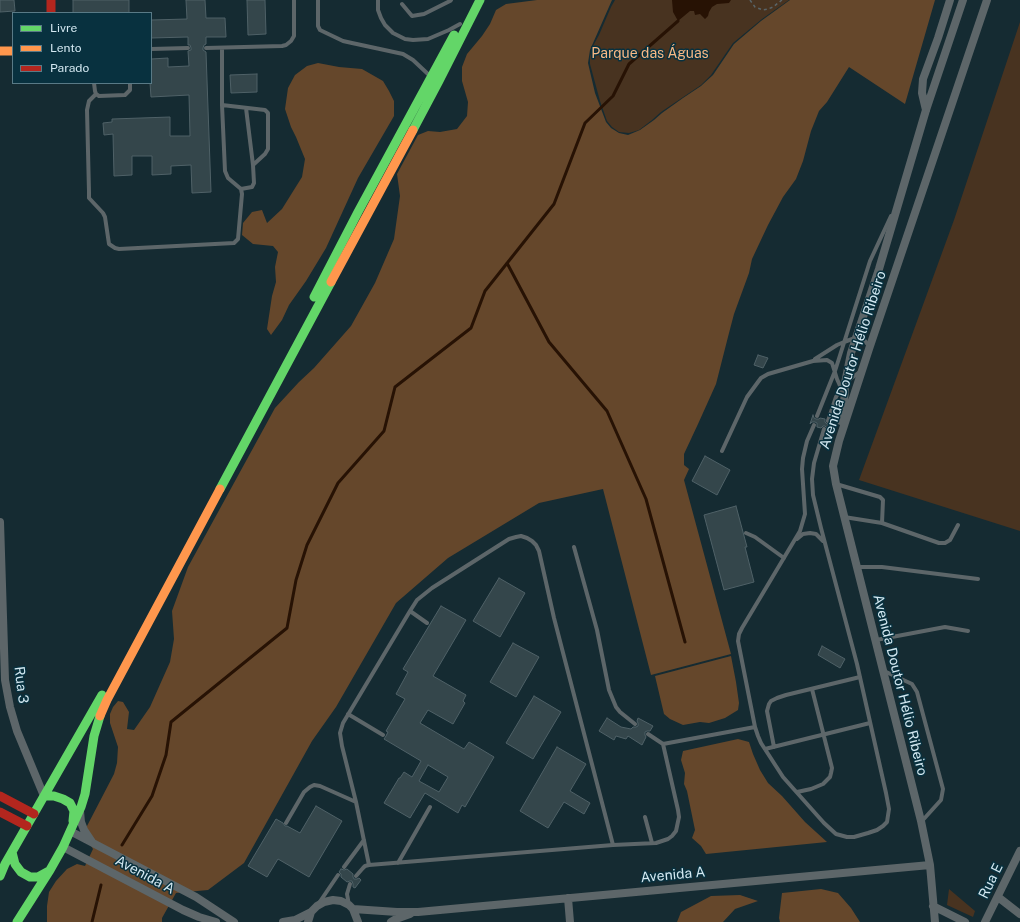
<!DOCTYPE html>
<html>
<head>
<meta charset="utf-8">
<style>
  body { margin:0 }
  #map { position:relative; width:1020px; height:922px; overflow:hidden; background:#152b32; font-family:"Public Sans",sans-serif }
  canvas { display:block }
  .legend { position:absolute; left:12px; top:12px; width:140px; height:72px; box-sizing:border-box; background:#08313f; border:1px solid #597a86; margin:0; padding:5px 7px; list-style:none; font-size:12px; color:#d3e8f1 }
  .legend li { display:flex; align-items:center; gap:8px; height:20px }
  .legend b { width:20px; border:1px solid #597a86 }
</style>
</head>
<body>
<div id="map">
<canvas width="1020" height="922"></canvas>
<ul class="legend">
<li><b style="height:5px;background:#63d668"></b>Livre</li>
<li><b style="height:5px;background:#ff974d"></b>Lento</li>
<li><b style="height:5px;background:#b3261e"></b>Parado</li>
</ul>
</div>
<script>
const context = document.querySelector('canvas').getContext('2d');
context.lineJoin = 'round';
function fill(path, color) { context.fillStyle = color; context.fill(path, 'evenodd'); }
const shape = rows => new Path2D(rows.map(r => 'M' + r).join(''));
function strokePath(path, color, width, dash) { context.strokeStyle = color; context.lineWidth = width; context.lineCap = dash ? 'butt' : 'round'; context.setLineDash(dash || []); context.stroke(path); }
function write(font, color, halo, rows, align = 'center') {
  context.font = font + ' "Public Sans",sans-serif'; context.lineWidth = 3; context.setLineDash([]); context.textBaseline = 'middle'; context.strokeStyle = halo; context.fillStyle = color; for (const [text, x, y, turn = 0] of rows) {
    context.save(); context.translate(x, y); context.rotate((+turn || 0) * Math.PI / 180); context.textAlign = isNaN(turn) ? turn : align; if (halo) context.strokeText(text, 0, 0); context.fillText(text, 0, 0); context.restore();
  }
}
fill(shape([
  [615,0,789,0,762,19,733,43,711,75,701,85,661,112,652,120,639,130,629,133,619,132,612,127,607,121,600,101,590,64,590,57,593,46,599,35,611,7],
  [1020,22,1020,531,859,480,954,220],
  [949,889,975,911,973,917,947,905]
]), '#483320');
fill(shape([
  [537,0,612,0,590,50,588,63,595,93,606,122,611,128,619,133,628,135,640,130,654,120,662,113,683,98,701,86,713,75,734,44,761,21,790,0,935,0,905,104,849,67,827,102,819,111,811,131,803,161,796,179,783,197,768,225,752,259,749,273,734,314,729,333,716,384,698,424,684,454,684,465,689,469,684,480,731,654,651,675,603,489,539,503,448,558,396,603,336,707,312,741,244,863,208,890,176,893,162,918,162,922,47,922,47,906,49,892,56,881,67,869,77,864,85,866,93,849,89,843,87,836,87,826,114,774,117,763,118,747,110,723,110,714,113,707,118,701,123,702,129,712,127,729,134,730,150,707,170,662,174,639,172,611,188,567,275,408,299,382,314,368,351,326,375,283,394,239,400,196,397,174,418,135,428,131,440,132,457,129,467,116,468,102,462,81,462,67,467,54,482,36,490,24,496,10,506,4],
  [318,63,339,67,362,69,383,81,389,91,394,101,394,116,358,178,326,248,306,281,289,305,282,320,271,335,267,329,272,296,276,282,275,267,278,252,273,246,253,244,242,235,243,223,252,212,262,210,267,223,282,209,302,177,305,159,296,137,291,127,285,109,288,88,295,75,307,66],
  [731,656,736,682,739,703,738,710,725,718,709,723,700,722,683,725,670,719,664,714,655,676],
  [738,739,749,742,753,754,760,770,768,783,782,796,805,822,827,842,706,854,701,846,692,838,695,830,687,791,684,784,685,773,681,760,683,751],
  [821,889,838,893,851,908,860,922,780,922,779,918,782,893],
  [740,895,758,901,735,909,723,922,677,922,681,912,711,896]
]), '#65472b');
fill(shape([
  [672,0,731,0,729,3,717,4,712,7,709,12,708,16,705,19,700,14,695,15,694,11,690,11,678,21,673,12]
]), '#271204');
strokePath(shape([
  [507,263,549,342,607,411,646,499,685,642],
  [122,845,152,796,166,755,171,722,287,628,296,580,307,545,338,483,384,431,395,387,471,328,485,291,554,204,585,123,613,96,629,64,678,21],
  [92,922,101,885]
]), '#271204', 3);
const building = shape([
  [0,0,14,0,15,11,0,12,0,0],
  [73,0,129,0,129,13,73,13,73,0],
  [186,0,205,0,206,18,225,18,226,37,206,37,206,44,204,45,203,48,203,50,206,52,211,192,192,193,191,165,171,166,171,174,152,175,152,156,132,156,132,175,114,176,113,134,104,135,103,123,112,122,112,119,170,117,170,136,190,136,189,95,151,97,150,83,151,83,151,59,168,58,168,67,189,66,188,51,191,50,191,48,190,45,188,45,188,37,151,38,151,20,187,19,186,0],
  [247,0,265,0,266,34,248,35,247,0],
  [257,74,257,92,231,93,230,75,257,74],
  [758,355,768,358,763,368,754,365,758,355],
  [813,415,814,418,816,419,819,419,820,418,825,419,825,422,827,424,829,424,832,422,828,431,827,431,827,428,825,426,823,426,821,428,817,427,817,423,815,422,812,422,810,424,813,415],
  [705,456,730,470,717,495,692,481,705,456],
  [736,506,747,547,745,547,754,582,724,590,704,515,736,506],
  [499,578,525,593,500,637,473,621,499,578],
  [441,606,466,620,433,676,466,695,463,701,465,703,453,724,428,710,420,723,464,749,469,742,494,757,465,807,462,805,458,813,425,793,410,818,384,803,399,778,400,778,404,772,412,777,421,761,384,739,386,736,388,732,386,731,405,699,396,694,408,672,403,669,441,606],
  [428,765,448,777,439,792,419,781,428,765],
  [513,643,539,657,516,697,490,682,513,643],
  [822,646,845,659,840,668,818,655,822,646],
  [534,696,561,712,533,759,506,743,534,696],
  [607,718,621,727,631,729,633,727,636,727,638,726,638,723,637,721,638,718,653,726,650,731,647,731,645,732,645,735,646,737,642,745,628,736,626,739,616,736,614,740,599,731,607,718],
  [557,747,586,764,570,791,590,803,584,814,564,802,548,828,520,811,557,747],
  [316,806,342,821,309,877,278,859,267,877,248,866,276,819,283,823,285,826,287,826,300,833,316,806],
  [341,869,344,870,347,869,353,874,353,877,354,879,357,879,359,878,361,880,355,888,353,887,353,884,352,881,350,881,347,882,341,877,341,874,339,872,341,869]
]);
fill(building, '#34464b');
strokePath(building, '#4f6167', 1);
strokePath(shape([
  [750,0,755,7,763,10,768,9,773,7,782,0]
]), '#596468', 1.5, [3, 3]);
strokePath(shape([
  [318,0,318,26,320,30,343,41,352,43,403,54,413,60,429,75],
  [378,0,378,10,381,18,385,25,393,33,405,39,413,40,428,39,449,30,460,24],
  [402,4,412,16,424,14,450,1,451,0],
  [206,48,282,46,286,45,291,41,294,36,294,0],
  [151,49,188,48],
  [94,83,95,91,96,94,99,96,125,95,130,90,130,83],
  [96,94,89,101,87,110,89,192,89,198,103,213,105,217,109,244,115,248,119,249,234,243,238,239,242,194,241,189,228,178,225,171,222,105,222,48],
  [222,105,265,110,268,113,268,149,265,154,253,165],
  [241,189,252,187,254,183,253,165,246,108],
  [815,359,837,345,844,342,855,338,861,338,865,341,869,346],
  [817,416,835,371,870,261,891,216],
  [828,421,836,397,841,388,845,383,861,371],
  [814,425,807,441,803,458,802,469,805,514,800,531,742,628,739,634,738,641,755,727,758,736,761,743,783,777,824,823,836,834,847,837,854,837,868,833,877,830,883,826,887,822,889,809,886,793,857,664,821,528,813,495,812,479,814,463,824,429],
  [722,451,747,397,758,382,761,378,768,374,813,361,827,360,832,363,837,379,841,388],
  [836,484,880,497,883,500,882,523],
  [844,517,882,523,939,543,945,543,950,540,958,525],
  [746,533,755,537,784,558],
  [797,539,803,534,810,533,816,534,823,541],
  [574,547,597,630,609,690,616,707,620,712,635,724],
  [857,567,882,567,978,579],
  [410,611,427,623],
  [876,640,945,627,968,631],
  [884,671,912,684,917,692,943,789,941,800,922,821],
  [348,714,383,735],
  [648,734,663,744],
  [774,747,767,711,769,704,771,701,777,698,786,695,860,677],
  [765,749,870,723],
  [797,792,811,789,823,784,830,777,831,773,832,768,812,689],
  [645,817,652,843],
  [286,823,304,792,310,787,314,785,320,786,356,802],
  [398,863,430,807],
  [369,865,356,802,342,746,340,733,343,723,410,611,417,600,432,588,509,539,516,537,521,536,527,538,532,541,536,545,539,551,554,618,613,845],
  [344,867,364,840],
  [356,876,363,868,365,866,369,865,613,845,656,843,668,839,672,836,676,831,679,817,678,810,663,744,755,727],
  [319,903,338,875],
  [349,905,347,894,350,884]
]), '#5d6669', 4);
strokePath(shape([
  [926,110,922,93,923,79,938,38,950,0],
  [841,421,844,407,845,383,851,353,879,269,926,110,963,0],
  [0,522,5,680,10,707,17,731,44,796],
  [80,811,81,822,84,830,92,842],
  [70,831,196,897,234,922],
  [63,847,183,910,199,917,216,922],
  [998,897,1020,914],
  [568,898,570,922],
  [933,906,965,922],
  [353,909,397,912,418,912,930,865],
  [283,922,295,920,311,912],
  [308,922,311,912,317,906,324,902,333,900,341,901,349,905,353,909,358,922],
  [391,922,396,919,410,914],
  [935,922,930,865,921,821,836,484,833,466,839,441,869,349,987,0],
  [985,922,1020,851]
]), '#5d6669', 8);
strokePath(shape([
  [413,130,439,81,480,0],
  [314,297,358,212,454,35],
  [220,489,331,282],
  [44,796,54,796,63,799,70,803,74,811,73,821],
  [12,852,15,864,21,872,30,877,38,877,49,871],
  [0,876,5,864,102,695],
  [17,922,50,870,63,847,81,807,85,794,94,736,100,716]
]), '#63d668', 9);
strokePath(shape([
  [0,51,13,51],
  [331,282,413,130],
  [100,716,107,700,220,489]
]), '#ff974d', 9);
strokePath(shape([
  [51,0,51,13],
  [0,796,34,814],
  [0,812,27,826]
]), '#b3261e', 9);
write('14px', '#f8b884', '#08313f', [
  ["Parque das Águas",650,54]
]);
write('14px', '#d3e8f1', '#08313f', [
  ["Avenida Doutor Hélio Ribeiro",853,360,-72],
  ["Rua 3",21,685,83],
  ["Avenida Doutor Hélio Ribeiro",900,685,76],
  ["Avenida A",145,875,28],
  ["Avenida A",673,875,-5],
  ["Rua E",991,881,-64]
]);
</script>
</body>
</html>
